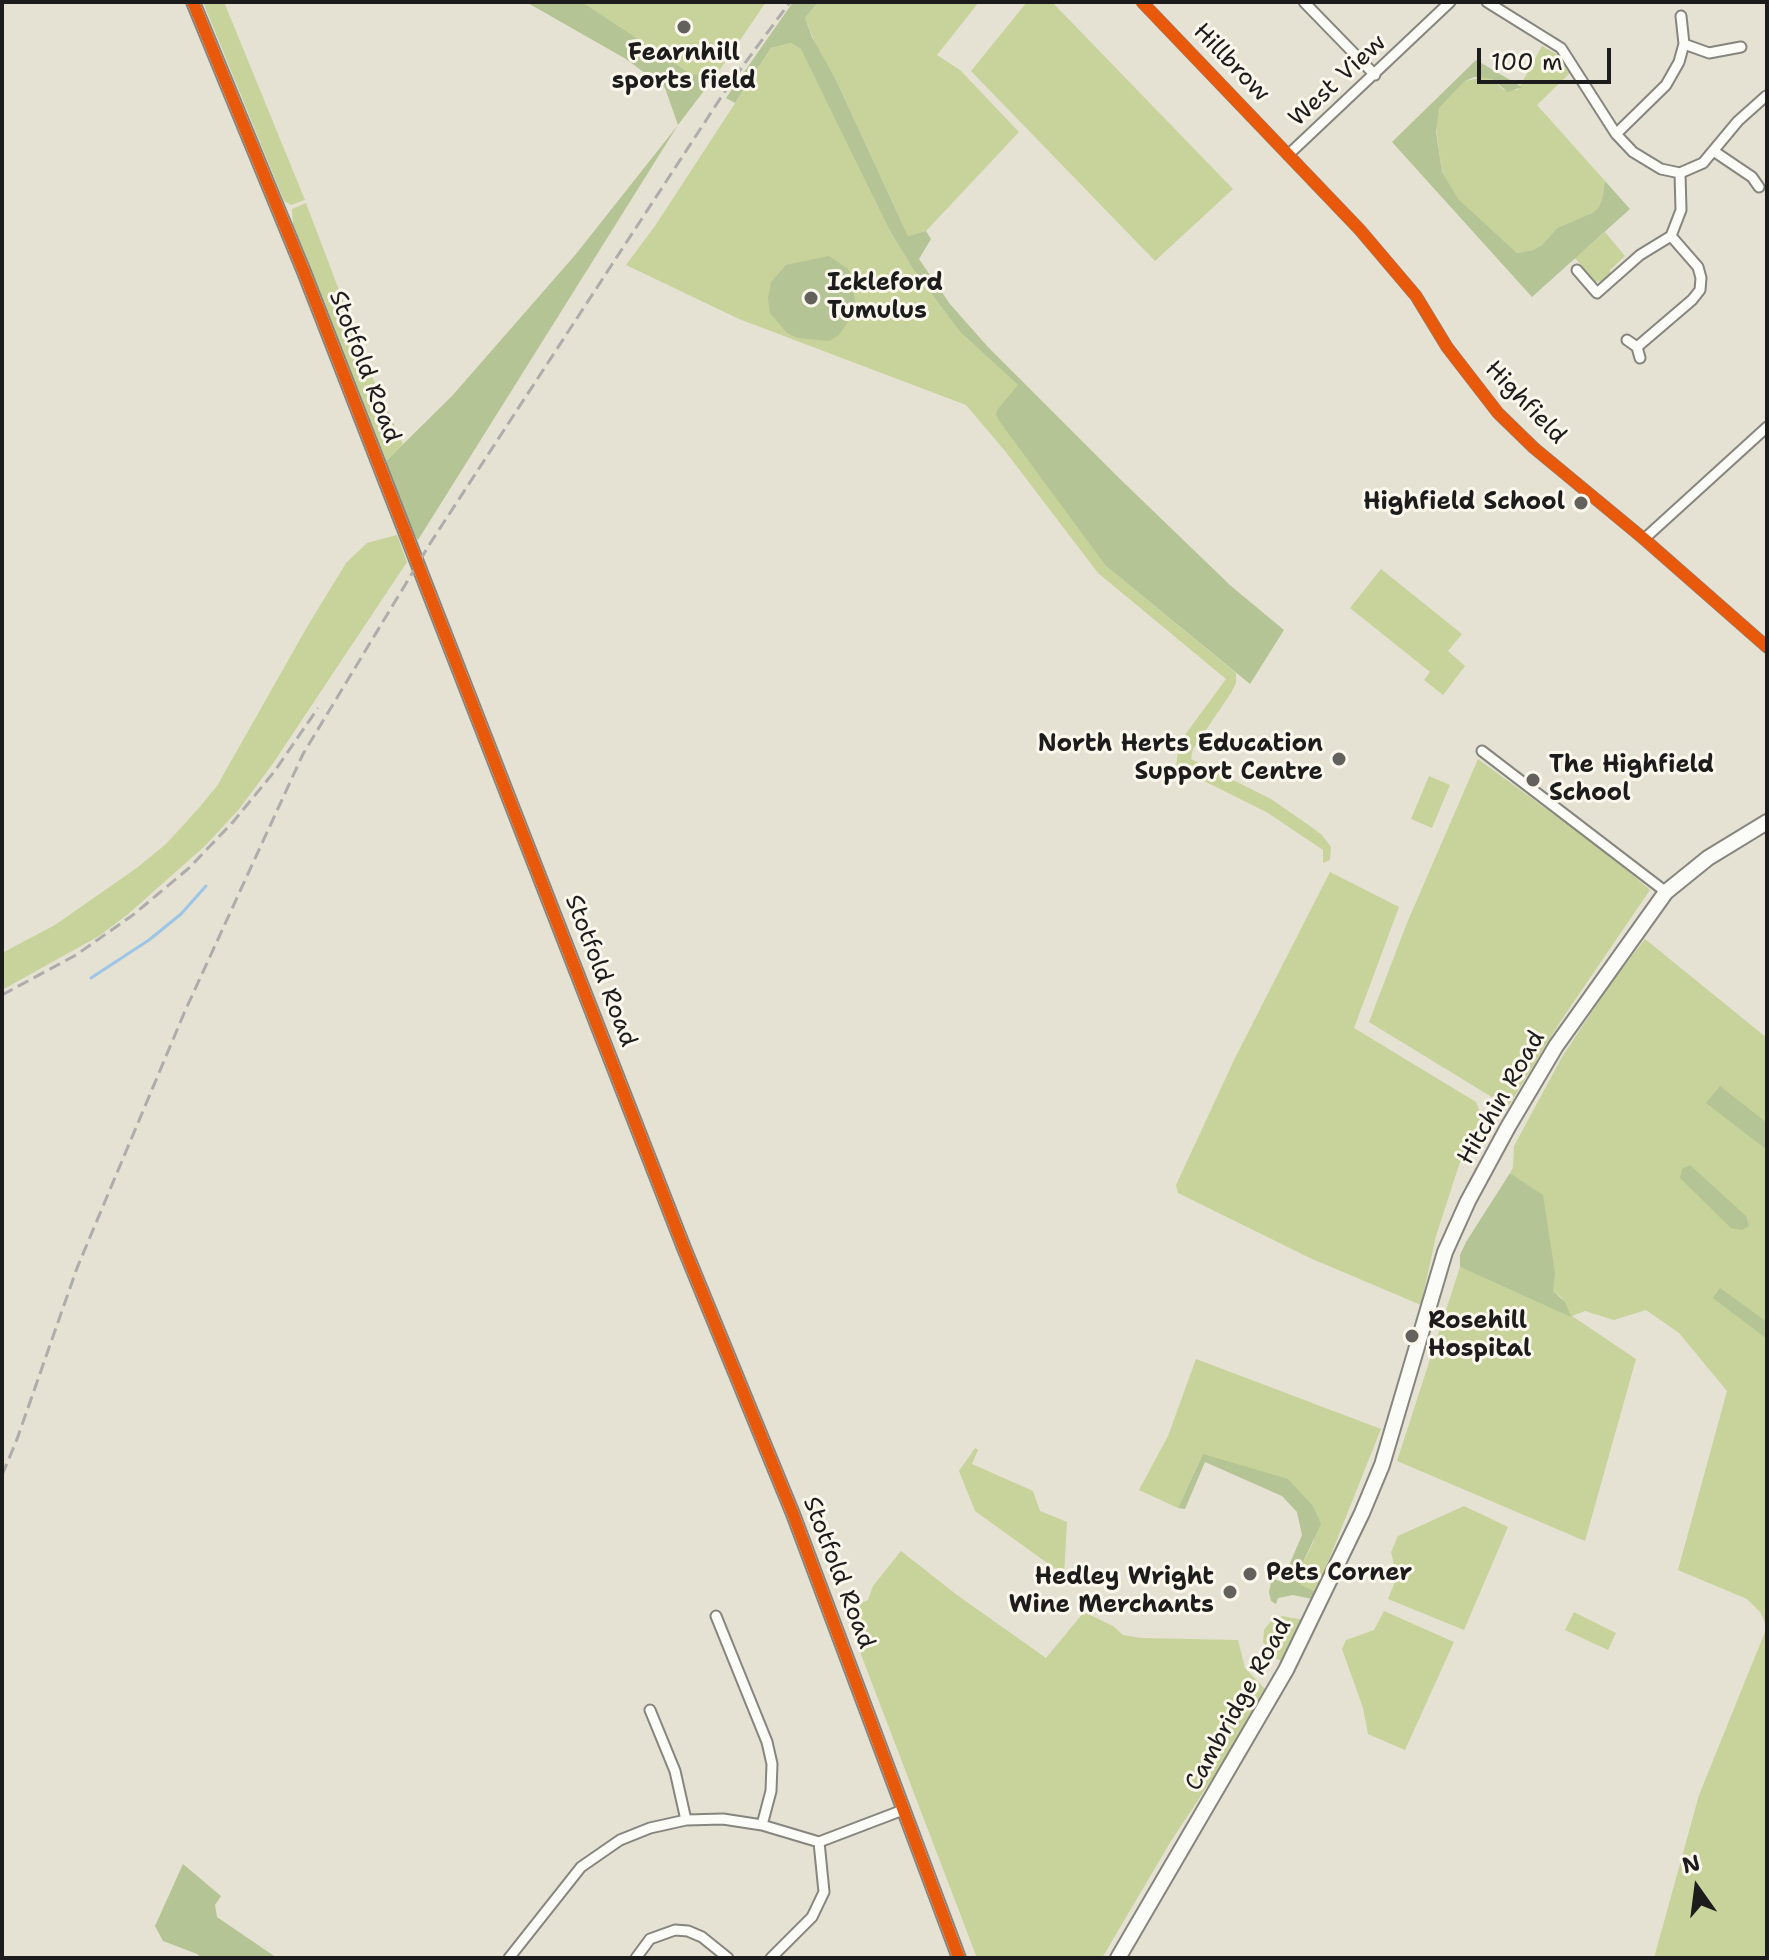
<!DOCTYPE html>
<html>
<head>
<meta charset="utf-8">
<style>
  body { margin:0 }
  #map { position:relative; width:1769px; height:1960px; overflow:hidden; background:#e5e2d3; font-family:"Shantell Sans",sans-serif }
  canvas { display:block }
  .frame { position:absolute; inset:0; border:4px solid #1c1c1c; pointer-events:none }
  .north { position:absolute; left:1657px; top:1848px; width:80px; height:80px; -webkit-text-stroke:6px #fbf7ec; paint-order:stroke; rotate:346deg; font-size:22px; font-weight:700; line-height:32px; text-align:center; color:#1c1c1c }
  .north::after { content:''; display:block; margin:auto; width:28px; height:36px; background:#1c1c1c; clip-path:polygon(50% 0,100% 100%,50% 72%,0 100%) }
  .scale { position:absolute; left:1477px; top:48px; width:134px; height:36px; box-sizing:border-box; border:4px solid #1c1c1c; border-top:0; padding-left:10px; font-size:24px; line-height:28px; white-space:nowrap; color:#1c1c1c; -webkit-text-stroke:6px #fbf7ec; paint-order:stroke }
</style>
</head>
<body>
<div id="map">
<canvas width="1769" height="1960"></canvas>
<div class="frame"></div>
<div class="north">N</div>
<div class="scale">100 m</div>
</div>
<script>
const context = document.querySelector('canvas').getContext('2d');
context.lineJoin = 'round';
function fill(path, color) { context.fillStyle = color; context.fill(path, 'evenodd'); }
const shape = rows => new Path2D(rows.map(r => 'M' + r).join(''));
function strokePath(path, color, width, dash) { context.strokeStyle = color; context.lineWidth = width; context.lineCap = dash ? 'butt' : 'round'; context.setLineDash(dash || []); context.stroke(path); }
function write(font, color, halo, rows, align = 'center') {
  context.font = font + ' "Shantell Sans",sans-serif'; context.lineWidth = 6; context.setLineDash([]); context.textBaseline = 'middle'; context.strokeStyle = halo; context.fillStyle = color; for (const [text, x, y, turn = 0] of rows) {
    context.save(); context.translate(x, y); context.rotate((+turn || 0) * Math.PI / 180); context.textAlign = isNaN(turn) ? turn : align; if (halo) context.strokeText(text, 0, 0); context.fillText(text, 0, 0); context.restore();
  }
}
fill(shape([
  [203,2,224,2,305,200,291,205,284,201],
  [582,2,766,2,719,71,692,76],
  [818,2,979,2,937,55,960,70,1019,132,926,231,908,236,836,80,820,55,805,18],
  [1027,2,1052,2,1233,189,1155,261,971,71],
  [791,43,801,49,812,67,890,231,913,269,960,332,1019,386,997,410,1106,566,1236,673,1236,683,1231,693,1193,749,1191,759,1271,799,1310,826,1322,835,1331,847,1330,860,1323,863,1323,850,1268,813,1176,767,1179,743,1226,679,1098,573,1005,451,966,405,739,319,626,265,655,226,771,48],
  [1542,46,1556,54,1570,73,1537,105,1605,181,1602,199,1599,207,1592,213,1557,228,1542,245,1533,250,1517,253,1457,199,1442,172,1435,120,1439,108,1465,81,1485,77,1492,79,1504,90,1518,90],
  [306,203,370,372,403,444,384,463,293,228,292,209],
  [1605,232,1625,256,1610,270,1610,275,1603,281,1595,282,1575,258],
  [397,535,407,562,274,762,240,808,206,845,127,915,99,936,2,990,2,953,55,925,138,867,166,844,198,809,217,786,307,627,346,563,367,543],
  [1381,569,1462,634,1448,651,1465,666,1443,695,1424,680,1430,672,1350,608],
  [1478,759,1616,860,1650,890,1562,1019,1508,1107,1369,1022,1407,923],
  [1429,776,1450,785,1432,828,1411,819],
  [1330,872,1399,907,1354,1028,1476,1102,1482,1116,1459,1165,1436,1236,1421,1305,1310,1258,1178,1193,1176,1185,1235,1058],
  [1645,939,1767,1038,1767,1958,1654,1958,1699,1795,1767,1627,1760,1612,1747,1599,1678,1570,1727,1391,1679,1333,1646,1310,1614,1320,1585,1311,1572,1316,1636,1359,1585,1541,1397,1461,1460,1267,1570,1316,1562,1298,1553,1291,1538,1192,1510,1173,1513,1167,1514,1146,1562,1057,1611,983],
  [1196,1359,1381,1429,1316,1592,1301,1585,1298,1573,1314,1541,1313,1506,1203,1454,1178,1508,1139,1490,1168,1436],
  [975,1448,978,1450,972,1464,1033,1491,1040,1511,1067,1522,1064,1575,975,1511,959,1471],
  [1464,1506,1508,1527,1464,1630,1388,1599,1397,1577,1391,1552,1398,1536],
  [901,1551,957,1595,1046,1658,1084,1612,1113,1626,1123,1635,1141,1638,1238,1640,1245,1668,1265,1689,1218,1770,1171,1841,1102,1958,977,1958,849,1623,848,1613,855,1606,868,1600,873,1586],
  [1384,1611,1454,1642,1405,1750,1368,1734,1363,1708,1342,1649,1346,1640,1374,1630],
  [1574,1612,1616,1633,1608,1650,1565,1630],
  [1282,1616,1304,1620,1284,1662,1272,1657,1263,1642,1264,1630,1271,1621]
]), '#c7d39a');
fill(shape([
  [526,2,582,2,692,75,719,71,678,125,418,540,410,529,384,463,452,396,576,254,678,125,665,88,626,59],
  [793,2,818,2,805,18,812,37,836,80,908,236,926,231,931,239,919,259,950,304,988,347,1119,478,1231,586,1284,630,1250,684,1106,566,1000,422,996,415,997,410,1018,385,960,332,913,269,890,231,801,49,791,43,771,48,735,103,726,98],
  [1476,60,1522,87,1508,92,1492,79,1474,77,1465,81,1439,108,1436,131,1442,172,1458,199,1517,253,1533,250,1542,245,1557,228,1592,213,1599,207,1602,199,1605,181,1630,209,1532,297,1392,142],
  [829,256,848,269,853,277,855,306,852,316,839,335,829,341,798,338,787,333,770,313,768,298,771,282,786,265],
  [1720,1086,1767,1123,1767,1150,1706,1103],
  [1690,1165,1746,1216,1749,1226,1742,1230,1731,1228,1680,1178,1682,1169],
  [1510,1173,1543,1195,1555,1273,1553,1291,1565,1302,1571,1317,1460,1267,1460,1255,1466,1242],
  [1720,1288,1767,1322,1767,1339,1713,1298],
  [1203,1454,1288,1479,1313,1506,1321,1524,1298,1573,1301,1585,1316,1592,1312,1599,1293,1595,1278,1598,1276,1604,1271,1601,1269,1592,1272,1578,1282,1582,1302,1535,1297,1512,1282,1496,1205,1462,1185,1509,1178,1508],
  [183,1864,221,1896,215,1905,217,1917,277,1958,202,1958,197,1954,163,1941,155,1926]
]), '#b4c494');
strokePath(shape([
  [91,978,149,940,181,914,206,886]
]), '#9cc5e6', 3);
const street = shape([
  [1142,2,1360,230,1416,296,1447,347,1498,413,1534,448,1644,539,1767,647],
  [1304,2,1375,75],
  [1487,2,1561,48,1616,134,1633,152,1661,169,1680,173,1703,163,1738,121,1766,96],
  [1684,44,1709,53,1741,47],
  [1616,134,1666,85,1679,62,1684,44,1681,16],
  [1715,152,1752,177,1759,187],
  [1288,155,1450,2],
  [1577,270,1597,293,1640,255,1671,236,1681,210,1680,173],
  [1627,340,1637,347,1640,358],
  [1637,347,1692,300,1700,290,1701,278,1698,267,1671,236],
  [1644,539,1767,427],
  [1482,751,1666,892],
  [716,1616,767,1742,772,1764,771,1791,762,1825],
  [650,1710,675,1771,686,1820],
  [509,1958,581,1867,620,1840,650,1828,686,1820,723,1819,762,1825,819,1842,903,1810],
  [636,1958,650,1939,675,1930,688,1931,702,1937,728,1958],
  [771,1958,812,1917,824,1892,819,1842]
]);
const secondary = shape([
  [193,2,304,272,684,1248,793,1514,959,1958]
]);
const primary = shape([
  [1118,1958,1286,1670,1362,1513,1382,1465,1445,1252,1468,1201,1508,1127,1556,1046,1666,892,1708,858,1767,822]
]);
strokePath(street, '#86857e', 13);
strokePath(secondary, '#86857e', 16);
strokePath(primary, '#86857e', 18);
strokePath(street, '#fbfbf8', 9);
strokePath(secondary, '#fbfbf8', 12);
strokePath(primary, '#fbfbf8', 14);
strokePath(shape([
  [2,995,76,955,133,915,189,868,233,822,274,772,318,708],
  [2,1475,16,1442,77,1268,185,1011,303,754,431,542,731,82,790,2]
]), '#aeadab', 3, [12, 6]);
strokePath(shape([
  [193,2,304,272,684,1248,793,1514,959,1958],
  [1142,2,1360,230,1416,296,1447,347,1498,413,1534,448,1644,539,1767,647]
]), '#e8590c', 12);
for (const [x, y, r, color] of [
  [684,27,8,"#62615c"],
  [811,298,8,"#62615c"],
  [1581,503,8,"#62615c"],
  [1339,759,8,"#62615c"],
  [1533,780,8,"#62615c"],
  [1412,1336,8,"#62615c"],
  [1250,1574,8,"#62615c"],
  [1230,1592,8,"#62615c"]
]) { const dot = new Path2D(); dot.arc(x, y, r, 0, 2 * Math.PI); context.fillStyle = color; context.fill(dot); strokePath(dot, '#fbf7ec', 3); }
write('bold 24px', '#1c1c1c', '#fbf7ec', [
  ["Fearnhill",684,54,"center"],
  ["sports field",684,82,"center"],
  ["Ickleford",827,284],
  ["Tumulus",827,312],
  ["Highfield School",1565,503,"right"],
  ["North Herts Education",1323,745,"right"],
  ["Support Centre",1323,773,"right"],
  ["The Highfield",1549,766],
  ["School",1549,794],
  ["Rosehill",1428,1322],
  ["Hospital",1428,1350],
  ["Pets Corner",1266,1574],
  ["Hedley Wright",1214,1578,"right"],
  ["Wine Merchants",1214,1606,"right"]
], 'left');
write('24px', '#1c1c1c', '#fbf7ec', [
  ["Hillbrow",1231,63,46],
  ["West View",1338,81,-43],
  ["Stotfold Road",364,367,69],
  ["Highfield",1525,403,46],
  ["Stotfold Road",600,971,69],
  ["Hitchin Road",1502,1098,-60],
  ["Stotfold Road",838,1573,69],
  ["Cambridge Road",1239,1705,-61]
]);
</script>
</body>
</html>
